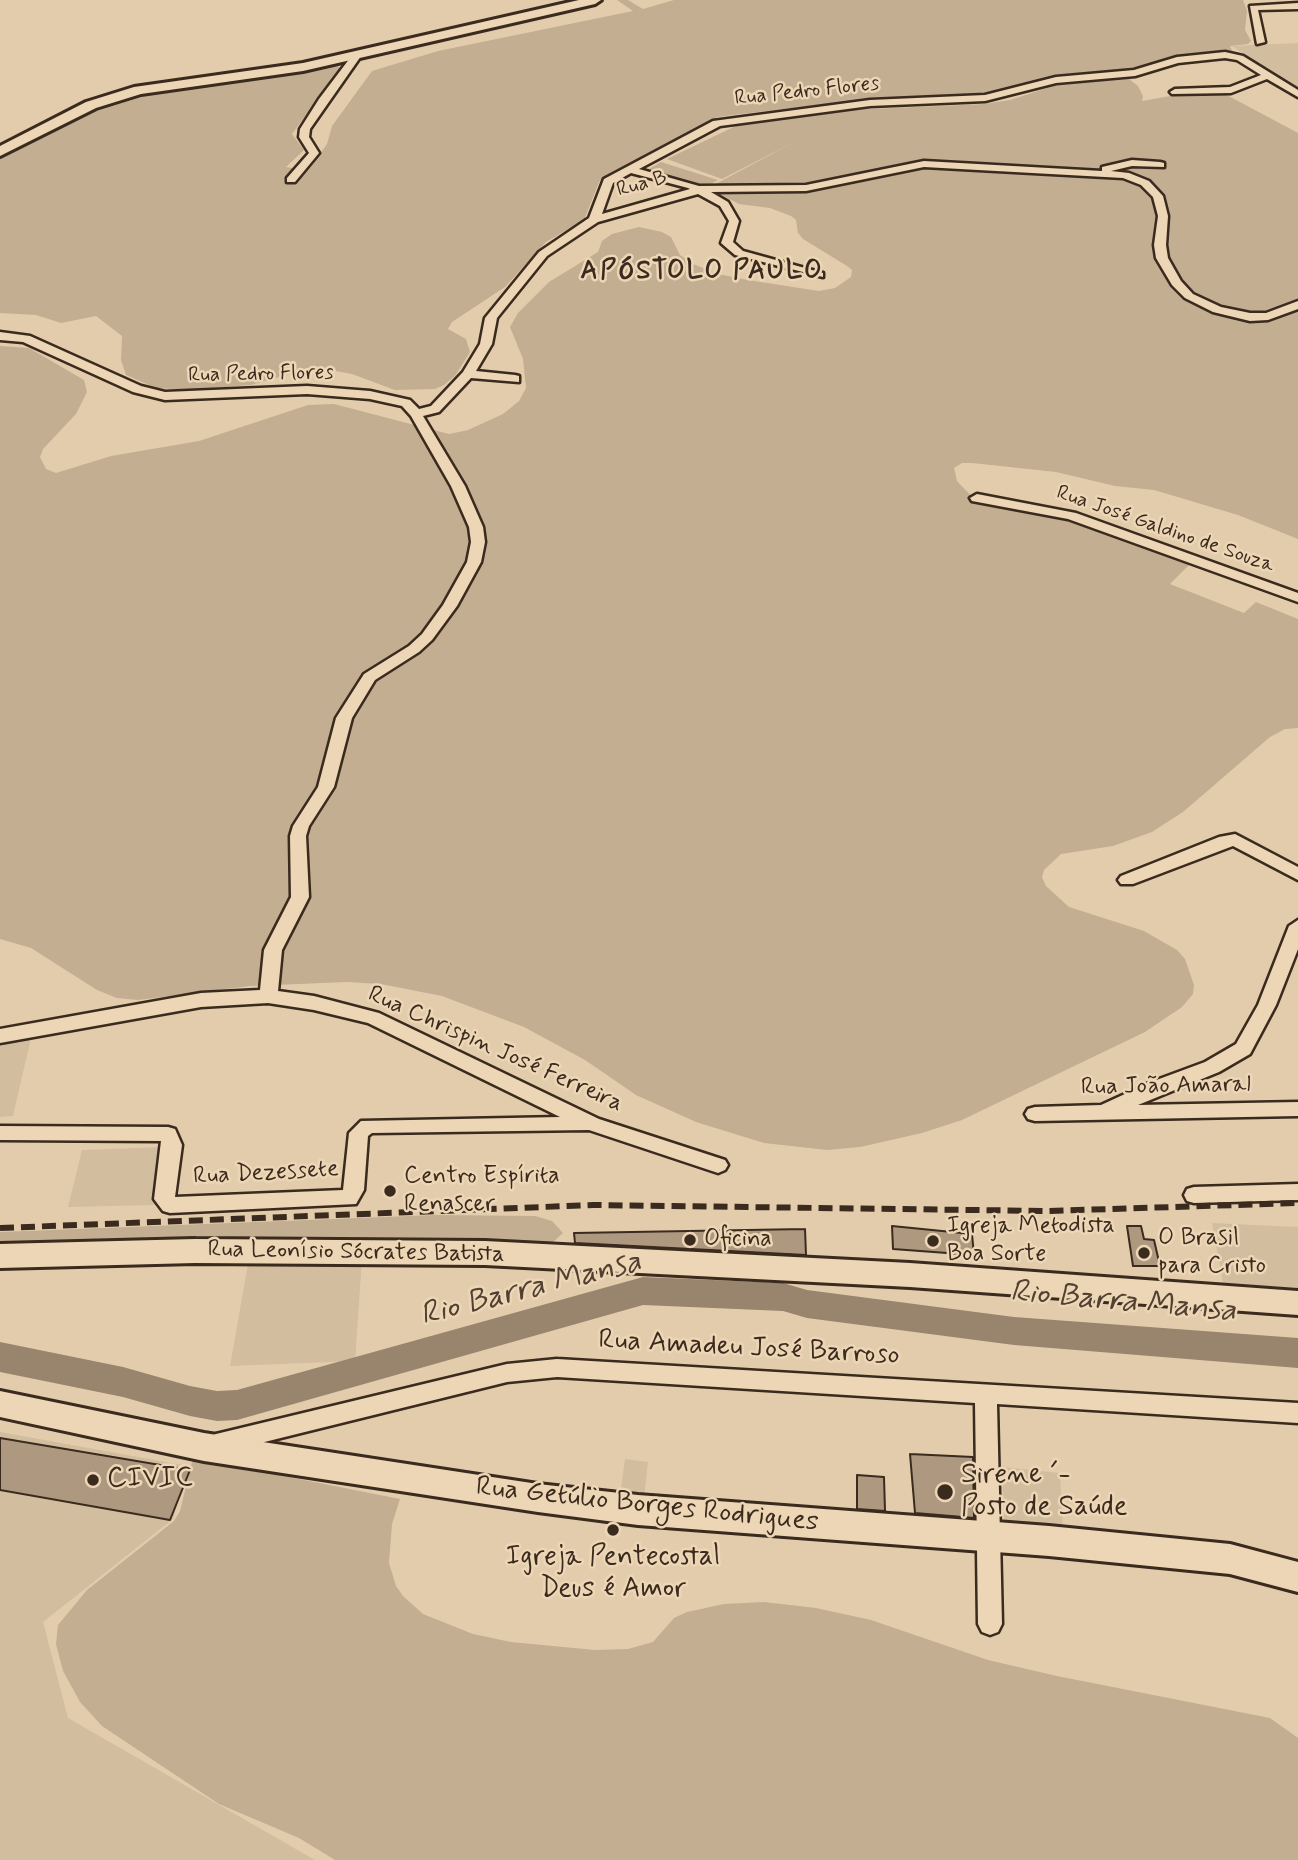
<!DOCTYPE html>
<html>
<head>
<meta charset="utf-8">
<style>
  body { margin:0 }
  canvas { display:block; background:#e2ccac }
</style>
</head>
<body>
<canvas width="1298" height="1860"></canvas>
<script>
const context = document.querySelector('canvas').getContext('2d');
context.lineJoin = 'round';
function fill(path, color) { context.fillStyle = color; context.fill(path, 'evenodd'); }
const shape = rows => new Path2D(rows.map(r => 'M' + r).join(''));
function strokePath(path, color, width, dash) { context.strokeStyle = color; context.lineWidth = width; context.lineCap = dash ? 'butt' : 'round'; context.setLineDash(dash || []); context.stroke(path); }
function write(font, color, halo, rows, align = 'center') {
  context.font = font + ' Mynerve,sans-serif'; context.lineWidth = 5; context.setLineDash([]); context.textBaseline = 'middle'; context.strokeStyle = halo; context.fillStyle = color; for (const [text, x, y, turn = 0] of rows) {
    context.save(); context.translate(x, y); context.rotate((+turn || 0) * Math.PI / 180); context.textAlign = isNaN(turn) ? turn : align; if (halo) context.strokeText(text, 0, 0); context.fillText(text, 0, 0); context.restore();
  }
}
fill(shape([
  [1298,43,1298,89,1232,46],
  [31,1038,13,1116,0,1117,0,1046],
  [164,1147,155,1205,68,1207,82,1150],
  [1212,1223,1298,1227,1298,1288,1223,1283],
  [249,1258,362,1259,355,1361,230,1366],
  [0,1432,188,1466,173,1519,43,1622,68,1718,315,1860,0,1860],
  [625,1459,648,1462,644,1498,620,1495],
  [1002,1467,1060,1473,1063,1530,1004,1524]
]), '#d2bd9f');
fill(shape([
  [617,0,628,0,643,9,674,0,1243,0,1247,11,1245,30,1251,41,1248,44,1230,46,1233,53,1170,59,1136,70,1053,76,988,94,858,100,717,117,608,174,599,182,584,220,546,242,505,287,452,322,448,329,466,339,470,352,455,376,444,385,435,389,395,390,352,374,314,367,251,385,185,390,156,388,126,375,121,360,122,336,96,316,61,323,36,315,0,313,0,156,52,128,100,106,145,92,331,63,341,68,292,134,304,150,286,167,299,169,320,154,327,144,332,126,372,71,438,51,633,11],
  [1121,77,1129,79,1138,86,1143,96,1142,101,1193,92,1223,93,1298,133,1298,539,1238,515,1154,490,1115,486,1056,472,972,463,962,463,954,468,957,481,975,500,1082,523,1152,548,1190,564,1170,584,1244,613,1256,602,1298,619,1298,728,1285,729,1270,737,1183,812,1152,832,1113,846,1061,854,1044,870,1042,877,1046,886,1069,907,1144,931,1177,950,1185,959,1194,985,1193,994,1182,1007,1145,1032,962,1120,922,1133,860,1147,827,1150,764,1143,696,1122,636,1095,585,1060,524,1027,442,996,381,984,347,982,250,986,138,1000,117,998,97,990,31,948,0,939,0,346,29,348,84,380,87,392,76,414,43,449,40,457,46,469,56,473,111,456,199,441,308,405,334,404,449,434,468,430,503,414,519,401,526,388,523,359,510,327,518,313,549,282,598,252,602,241,612,234,639,227,662,232,671,237,680,255,693,264,718,274,748,280,819,291,835,288,851,277,852,270,847,266,803,239,798,233,796,220,791,216,770,208,739,204,708,188,798,140,722,179,667,159,746,121,847,110,984,104,1010,100,1069,81],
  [661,162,718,180,705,187,649,169],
  [436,1215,535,1216,552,1221,563,1233,552,1243,538,1245,0,1250,0,1232],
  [193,1458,400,1499,392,1524,389,1563,396,1586,403,1596,423,1614,473,1634,511,1642,595,1650,628,1649,653,1642,674,1618,687,1612,724,1604,764,1602,816,1608,871,1620,988,1660,1057,1676,1270,1718,1298,1738,1298,1860,335,1860,299,1838,219,1804,102,1726,80,1702,63,1671,56,1644,58,1625,87,1590,174,1521,180,1511]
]), '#c3ae91');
fill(shape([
  [643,1277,783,1283,807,1290,1014,1317,1298,1338,1298,1368,1014,1345,807,1318,783,1311,643,1305,237,1420,217,1421,190,1416,123,1397,0,1372,0,1342,123,1367,190,1386,217,1391,237,1390,643,1277]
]), '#99856e');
const building = shape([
  [892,1226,972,1234,974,1255,893,1249,892,1226],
  [1127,1226,1141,1226,1144,1239,1154,1240,1160,1266,1133,1266,1127,1226],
  [805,1229,806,1255,575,1243,574,1233,805,1229],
  [0,1438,190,1470,170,1520,0,1490,0,1438],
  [910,1454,973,1457,974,1518,915,1513,910,1454],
  [857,1475,884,1477,885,1511,857,1509,857,1475]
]);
fill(building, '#ae9980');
strokePath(building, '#3b2a1e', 2);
const street = shape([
  [1298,3,1298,9,1258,10,1265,42,1257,44,1250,6,1298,3],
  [1225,52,1243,56,1298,90,1298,97,1267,79,1231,93,1172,94,1170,92,1175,89,1230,87,1261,75,1237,60,1225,58,1178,63,1135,76,1056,83,985,101,870,106,720,126,639,169,699,186,806,185,924,161,1102,171,1102,167,1132,160,1160,162,1164,163,1164,167,1132,166,1111,171,1129,173,1149,181,1163,196,1168,216,1166,245,1168,258,1181,281,1193,294,1221,307,1250,313,1266,313,1298,301,1298,309,1268,320,1250,321,1213,312,1185,298,1172,285,1156,258,1154,245,1158,216,1153,197,1141,185,1123,178,924,167,806,191,711,192,728,202,739,221,733,242,743,251,823,273,823,277,735,255,721,243,729,221,720,206,698,194,598,222,547,256,497,318,492,344,476,371,515,375,519,376,519,382,471,378,439,412,423,416,465,486,483,527,485,542,481,562,457,606,432,640,419,652,375,680,352,718,334,787,309,826,306,836,309,897,282,950,278,991,314,996,379,1013,599,1119,725,1160,728,1165,725,1170,718,1173,589,1130,372,1133,368,1136,364,1190,356,1204,170,1213,163,1211,154,1199,161,1141,0,1140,0,1126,168,1127,175,1129,182,1145,175,1197,343,1190,349,1133,361,1121,560,1117,368,1023,314,1010,268,1003,201,1007,0,1043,0,1029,201,993,260,990,264,950,291,897,290,836,293,826,318,787,336,718,364,674,409,646,422,634,443,605,467,562,471,542,469,527,451,486,411,416,402,406,370,399,307,394,165,400,133,392,23,342,0,340,0,332,30,336,141,386,165,392,307,386,370,391,410,400,419,409,431,406,463,372,480,344,485,318,539,252,589,218,604,179,713,121,870,100,985,95,1056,77,1134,70,1177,57,1225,52],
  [631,173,688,188,690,189,602,214,613,183,631,173],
  [353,54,361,56,310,129,309,137,319,153,295,182,287,182,287,178,309,153,299,137,300,129,319,99,353,54],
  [977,494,1076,513,1298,593,1298,602,1068,519,972,501,970,498,977,494],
  [1235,834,1298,867,1298,880,1233,846,1133,884,1121,884,1118,880,1121,876,1219,837,1235,834],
  [1298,920,1298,949,1276,1005,1250,1054,1219,1072,1138,1105,1298,1102,1298,1116,1035,1121,1028,1119,1025,1114,1028,1109,1035,1107,1101,1105,1151,1082,1205,1062,1236,1044,1258,1005,1289,926,1298,920],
  [1298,1184,1298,1200,1194,1203,1187,1201,1184,1195,1187,1189,1194,1187,1298,1184],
  [557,1359,1298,1403,1298,1423,997,1404,1002,1624,998,1632,990,1635,982,1632,978,1624,975,1403,557,1377,507,1382,216,1454,208,1451,205,1444,208,1437,216,1434,507,1364,557,1359]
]);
const secondary = shape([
  [579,0,601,0,595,4,303,71,141,94,96,108,0,156,0,146,86,102,134,87,303,63,579,0],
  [195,1239,485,1241,910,1263,1298,1291,1298,1315,910,1287,485,1265,195,1263,0,1268,0,1244,195,1239],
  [0,1391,204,1433,538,1484,638,1495,1049,1526,1230,1544,1298,1562,1298,1592,1230,1574,1049,1556,638,1525,538,1512,204,1461,0,1417,0,1391]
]);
strokePath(street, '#3b2a1e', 5);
strokePath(secondary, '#3b2a1e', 6);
fill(street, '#ecd6b5');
fill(secondary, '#ecd6b5');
strokePath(shape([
  [0,1228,594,1205,1048,1211,1298,1203]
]), '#3b2a1e', 6, [14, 7]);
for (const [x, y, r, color] of [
  [390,1191,7,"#3b2a1e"],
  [690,1240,7,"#3b2a1e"],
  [933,1241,7,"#3b2a1e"],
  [1144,1253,7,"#3b2a1e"],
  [93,1480,7,"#3b2a1e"],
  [945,1492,9,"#3b2a1e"],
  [613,1530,7,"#3b2a1e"]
]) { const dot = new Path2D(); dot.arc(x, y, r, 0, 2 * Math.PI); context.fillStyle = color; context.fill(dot); strokePath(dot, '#ecd6b5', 2.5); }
write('21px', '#3b2a1e', '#ecd6b5', [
  ["Rua Pedro Flores",807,92,-6],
  ["Rua B",642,185,-15],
  ["Rua Pedro Flores",261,375,-1],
  ["Rua José Galdino de Souza",1165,530,19]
]);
write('24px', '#3b2a1e', '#ecd6b5', [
  ["Rua Chrispin José Ferreira",495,1050,24],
  ["Rua João Amaral",1166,1087,-1],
  ["Rua Dezessete",266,1174,-3],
  ["Rua Leonísio Sócrates Batista",356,1253,1]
]);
write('24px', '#3b2a1e', '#ecd6b5', [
  ["Centro Espírita",404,1177],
  ["Renascer",404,1205],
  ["Igreja Metodista",947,1227],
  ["Boa Sorte",947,1255],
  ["O Brasil",1158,1239],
  ["para Cristo",1158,1267],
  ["Oficina",704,1240]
], 'left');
context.letterSpacing = '2px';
write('bold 26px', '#3b2a1e', '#ecd6b5', [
  ["APÓSTOLO PAULO",702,273]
]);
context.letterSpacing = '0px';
write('28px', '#3b2a1e', '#ecd6b5', [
  ["Rua Amadeu José Barroso",749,1349,3],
  ["Rua Getúlio Borges Rodrigues",647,1506,6]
]);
write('28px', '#3b2a1e', '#ecd6b5', [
  ["Sirene ´-",961,1476],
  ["Posto de Saúde",961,1508],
  ["CIVIC",107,1480],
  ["Igreja Pentecostal",613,1558,"center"],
  ["Deus é Amor",613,1590,"center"]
], 'left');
write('italic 32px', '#524132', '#ecd6b5', [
  ["Rio Barra Mansa",531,1290,-14],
  ["Rio Barra Mansa",1123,1303,5]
]);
</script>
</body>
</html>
